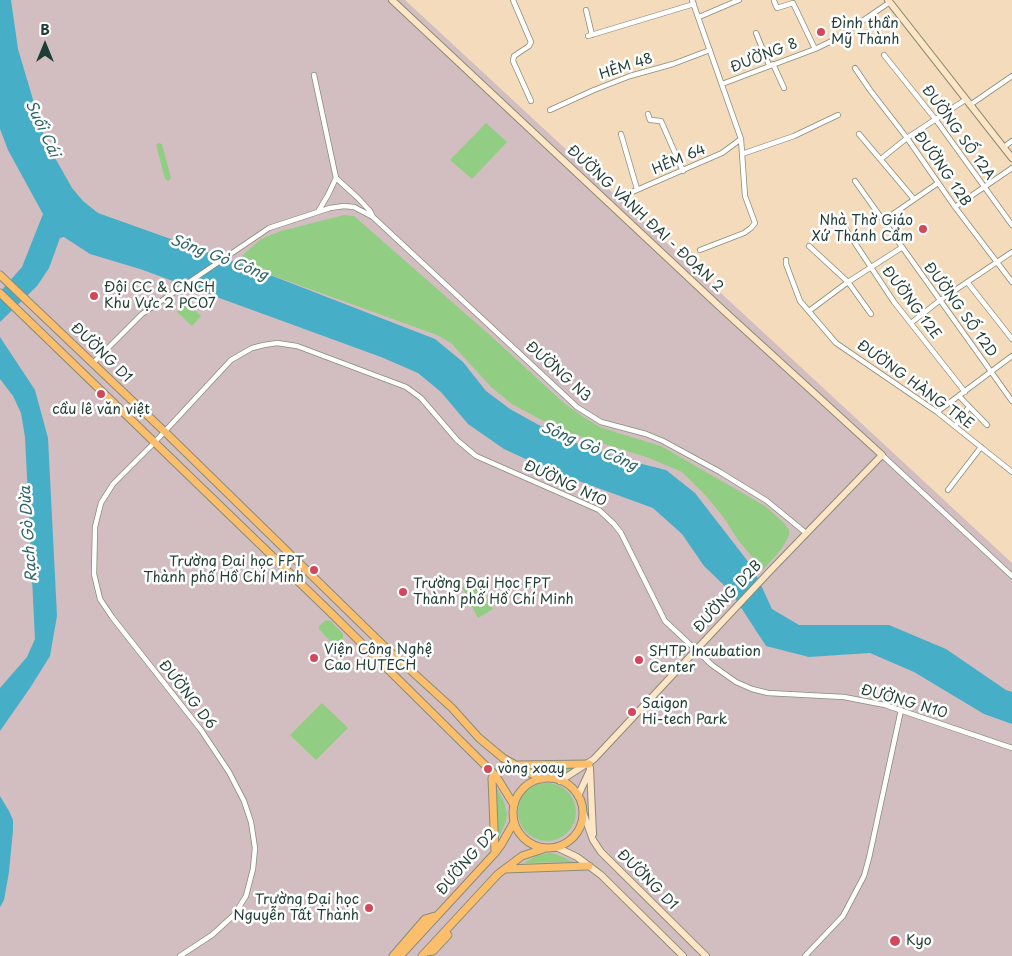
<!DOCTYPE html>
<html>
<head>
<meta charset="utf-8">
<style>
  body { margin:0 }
  #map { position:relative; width:1012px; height:956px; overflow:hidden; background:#f3dbbc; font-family:"Playpen Sans",sans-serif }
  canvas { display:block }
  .north { position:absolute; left:20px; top:20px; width:50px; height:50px; -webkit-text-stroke:4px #fff; paint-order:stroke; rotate:0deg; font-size:14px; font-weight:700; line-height:20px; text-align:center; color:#1f3d34 }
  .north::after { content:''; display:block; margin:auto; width:18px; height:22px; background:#1f3d34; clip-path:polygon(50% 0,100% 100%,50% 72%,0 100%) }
</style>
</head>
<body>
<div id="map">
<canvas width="1012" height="956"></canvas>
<div class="north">B</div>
</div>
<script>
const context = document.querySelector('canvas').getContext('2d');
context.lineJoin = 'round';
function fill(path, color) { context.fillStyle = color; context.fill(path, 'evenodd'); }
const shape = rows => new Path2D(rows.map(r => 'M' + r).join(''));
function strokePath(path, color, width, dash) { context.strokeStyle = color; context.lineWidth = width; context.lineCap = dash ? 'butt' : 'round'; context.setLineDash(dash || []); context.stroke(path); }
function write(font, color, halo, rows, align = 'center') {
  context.font = font + ' "Playpen Sans",sans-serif'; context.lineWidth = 5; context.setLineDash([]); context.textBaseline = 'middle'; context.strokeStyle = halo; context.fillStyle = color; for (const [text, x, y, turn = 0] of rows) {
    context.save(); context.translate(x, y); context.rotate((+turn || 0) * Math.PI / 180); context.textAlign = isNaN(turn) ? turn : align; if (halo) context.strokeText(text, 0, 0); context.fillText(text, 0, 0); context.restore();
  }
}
fill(shape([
  [0,0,405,0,1012,563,1012,956,0,956]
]), '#d2bec1');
fill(shape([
  [486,123,507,142,472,179,450,160],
  [159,143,162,144,171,178,168,181,165,179,156,145],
  [344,215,354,216,492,337,564,403,585,418,600,427,618,433,661,446,765,506,783,522,789,530,789,535,783,547,763,570,738,540,724,518,707,497,682,472,649,458,573,434,549,424,512,404,491,387,451,343,437,335,235,262,261,239,281,231],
  [186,302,201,316,192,326,177,312],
  [476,580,493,609,478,618,462,587],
  [326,620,331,621,343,634,343,639,340,642,335,644,331,642,319,629,319,626],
  [322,703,348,728,316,760,290,735],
  [580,766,564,775,558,775,543,773,530,767],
  '518 812a29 29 0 1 1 58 0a29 29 0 1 1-58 0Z',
  [497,788,504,802,507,814,506,821,498,840],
  [549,853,556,854,574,862,524,863,536,856]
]), '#91ce83');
fill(shape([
  [0,0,11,0,18,49,45,140,72,188,83,201,98,213,252,268,435,339,463,362,486,391,510,409,564,439,626,460,666,470,695,493,753,568,772,609,799,625,889,625,946,649,1006,690,1012,692,1012,724,984,714,914,672,870,653,809,657,766,646,731,592,704,566,682,534,653,508,554,472,504,449,468,424,441,392,418,373,381,357,140,269,90,254,64,237,60,238,49,268,37,286,0,322,0,292,22,267,43,214,8,150,0,129],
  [0,337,35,390,48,438,57,616,50,656,30,688,0,731,0,688,27,657,35,639,25,437,21,413,13,396,0,379],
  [0,796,9,811,13,820,13,830,9,872,4,900,0,907]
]), '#46aec6');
const street = shape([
  [513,0,531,42,529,46,514,56,513,61,531,101],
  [692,0,741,139,745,196,755,223,751,228,744,233,700,250],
  [774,1,777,8,793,3,815,49],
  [586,10,592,35],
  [699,17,739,0],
  [756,33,769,65],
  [588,36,694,4],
  [884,55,936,120,1012,225],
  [773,64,784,88],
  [855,68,870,90,907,138,955,207,1012,282],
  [314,75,336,178,358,198,370,211,373,217],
  [722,84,815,49,836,39,890,2],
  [970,105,1012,76],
  [550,110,594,90,630,76,673,64,710,50],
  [648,114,650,120,661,121,683,171],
  [621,134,637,189],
  [859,134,913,198],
  [1004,147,1012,141],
  [742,154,794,136,838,115],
  [881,159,907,138,965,100],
  [855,181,1012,401],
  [623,196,722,153,741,139],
  [955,207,1012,168],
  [319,210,328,195,336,178],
  [883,221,938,183],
  [843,225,894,302,965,392],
  [809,246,848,282,871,314],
  [786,260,786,264,800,301,836,343,937,412,1012,472],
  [968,283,1012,339],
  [809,311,848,282,901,248],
  [911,323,939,301,1012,252],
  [93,363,142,314,269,228,330,208,344,206,354,207,373,217,577,407,601,422,646,434,663,441,720,472,767,501,806,533],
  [959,396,987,425],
  [937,412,1012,356],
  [955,426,969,407],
  [882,455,1012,576],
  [948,490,981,447],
  [180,956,212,935,234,915,246,896,253,869,255,848,251,822,244,801,229,772,201,730,112,617,100,599,94,574,95,527,101,503,113,484,154,443,231,360,252,348,264,345,277,343,297,346,406,387,421,398,457,440,476,456,599,510,614,524,621,533,665,621,712,665,736,682,752,689,768,693,844,697,885,705,1012,748],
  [805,956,843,916,864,876,869,858,901,710]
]);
const secondary = shape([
  [392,0,722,309,882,455,769,572,594,759,560,781],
  [888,0,1012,158],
  [590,768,593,834],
  [578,796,590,770],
  [583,812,593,840,601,852,706,956],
  [556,847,577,857,601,875,683,956]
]);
const primary = shape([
  [0,275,164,431,384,646,452,708,479,738,503,758,541,779],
  [0,293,330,612,496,776,514,805],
  [517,765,589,764],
  [492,778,495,853],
  '513 813a35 35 0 1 1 70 0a35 35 0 1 1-70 0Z',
  [505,869,589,866],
  [426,952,433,951,448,935],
  [393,956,425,919,435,916],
  [400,956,495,853,501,845,514,822],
  [422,956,498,874,522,856,543,849]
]);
strokePath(street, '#898c78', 6);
strokePath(secondary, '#898c78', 8);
strokePath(primary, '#898c78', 9);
strokePath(street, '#fff', 4.5);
strokePath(secondary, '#fde5c5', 6);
strokePath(primary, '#fabe6d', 7);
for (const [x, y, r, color] of [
  [821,32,5,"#d1495b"],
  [923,229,5,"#d1495b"],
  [94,296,5,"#d1495b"],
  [101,394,5,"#d1495b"],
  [314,570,5,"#d1495b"],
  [403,592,5,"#d1495b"],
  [314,658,5,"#d1495b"],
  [639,660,5,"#d1495b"],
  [632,712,5,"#d1495b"],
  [488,769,5,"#d1495b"],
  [369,908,5,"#d1495b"],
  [895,941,6,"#d1495b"]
]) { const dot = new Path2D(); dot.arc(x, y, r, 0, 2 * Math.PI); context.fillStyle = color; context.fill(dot); strokePath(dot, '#fff', 2); }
write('14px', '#1f3d34', '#fff', [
  ["Đình thần",831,24],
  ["Mỹ Thành",831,40],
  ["Nhà Thờ Giáo",913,221,"right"],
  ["Xứ Thánh Cẩm",913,237,"right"],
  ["Đội CC & CNCH",104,288],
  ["Khu Vực 2 PC07",104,304],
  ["cầu lê văn việt",101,410,"center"],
  ["Trường Đại học FPT",304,562,"right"],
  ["Thành phố Hồ Chí Minh",304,578,"right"],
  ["Trường Đại Học FPT",413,584],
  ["Thành phố Hồ Chí Minh",413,600],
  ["Viện Công Nghệ",324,650],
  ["Cao HUTECH",324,666],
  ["SHTP Incubation",649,652],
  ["Center",649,668],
  ["Saigon",642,704],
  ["Hi-tech Park",642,720],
  ["vòng xoay",498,769],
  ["Trường Đại học",359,900,"right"],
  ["Nguyễn Tất Thành",359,916,"right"],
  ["Kyo",906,941]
], 'left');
write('14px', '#1f3d34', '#fff', [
  ["ĐƯỜNG 8",764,56,-21],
  ["HẺM 48",626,67,-18],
  ["ĐƯỜNG SỐ 12A",958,133,54],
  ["HẺM 64",679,160,-23],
  ["ĐƯỜNG 12B",942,169,55],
  ["ĐƯỜNG VÀNH ĐAI - ĐOẠN 2",645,219,43],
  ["ĐƯỜNG 12E",911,303,53],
  ["ĐƯỜNG SỐ 12D",960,310,54],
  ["ĐƯỜNG D1",101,353,44],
  ["ĐƯỜNG N3",558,372,42],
  ["ĐƯỜNG HÀNG TRE",915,385,36],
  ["ĐƯỜNG N10",565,484,25],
  ["ĐƯỜNG D2B",728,597,-47],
  ["ĐƯỜNG D6",187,695,52],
  ["ĐƯỜNG N10",904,702,16],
  ["ĐƯỜNG D2",467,862,-49],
  ["ĐƯỜNG D1",647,880,45]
]);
write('italic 15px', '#2d6567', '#fff', [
  ["Suối Cái",42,129,65],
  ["Sông Gò Công",219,258,21],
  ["Sông Gò Công",589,447,23],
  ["Rạch Gò Dừa",29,534,-94]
]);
</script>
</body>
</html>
